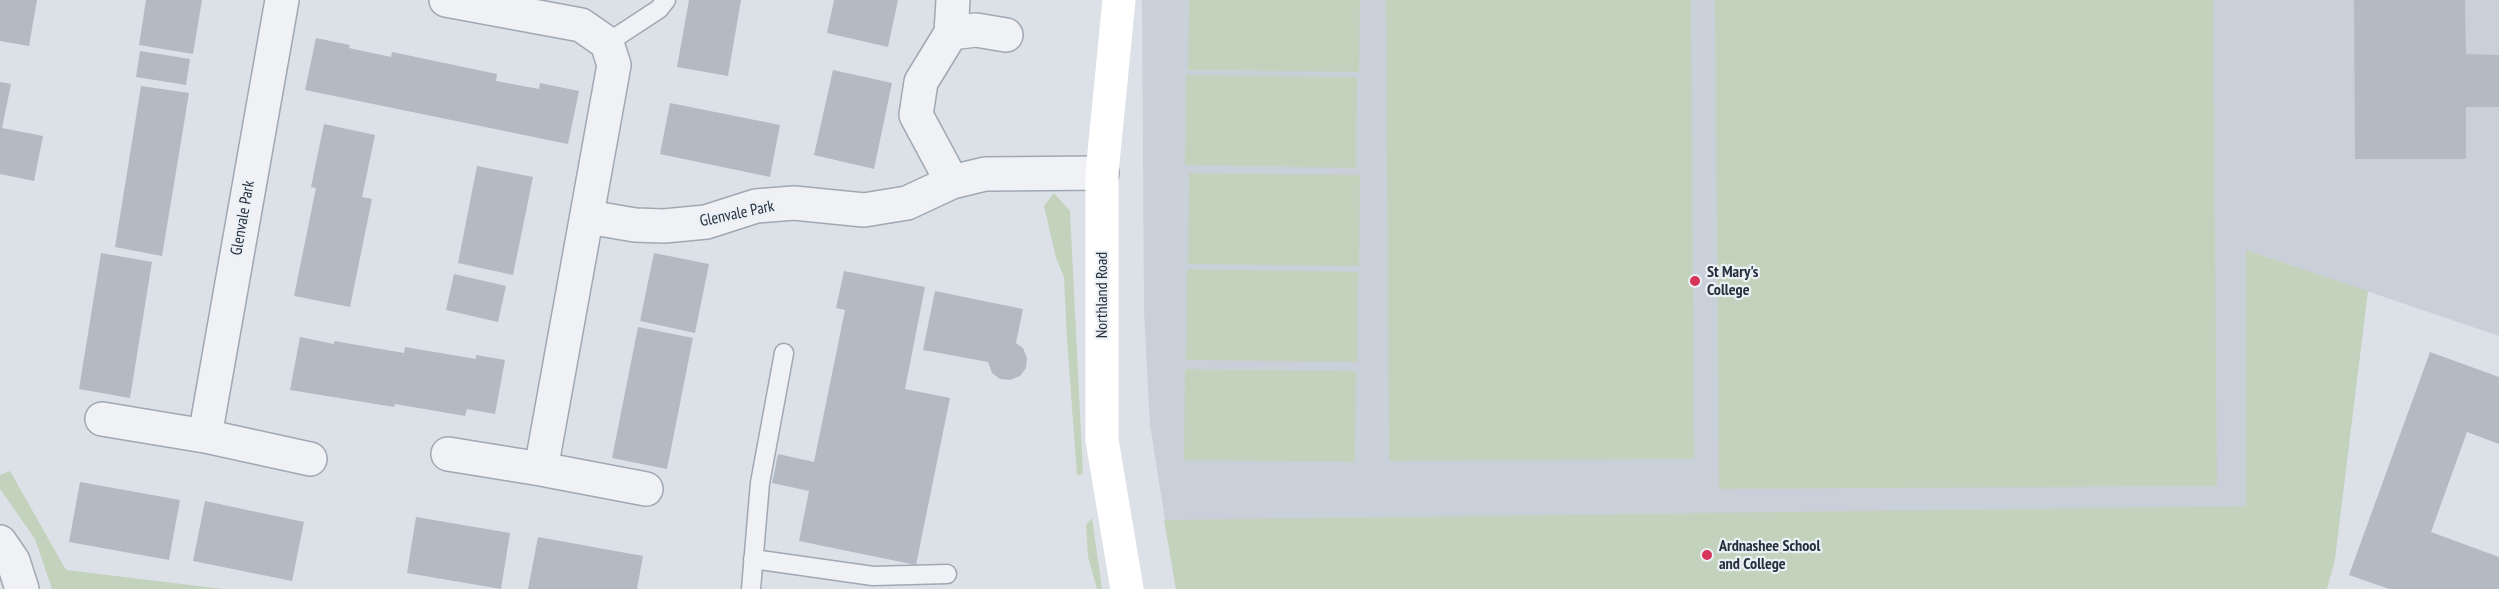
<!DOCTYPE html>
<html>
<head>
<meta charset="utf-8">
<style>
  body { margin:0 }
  canvas { display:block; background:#dce1e7 }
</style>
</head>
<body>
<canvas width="2499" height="589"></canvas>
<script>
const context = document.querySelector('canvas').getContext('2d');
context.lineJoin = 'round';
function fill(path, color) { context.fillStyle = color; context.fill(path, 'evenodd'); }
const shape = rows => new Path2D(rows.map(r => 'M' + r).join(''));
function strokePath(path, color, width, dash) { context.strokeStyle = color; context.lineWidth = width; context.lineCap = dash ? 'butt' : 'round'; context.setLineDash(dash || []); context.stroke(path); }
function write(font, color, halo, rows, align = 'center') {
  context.font = font + ' "PT Sans Narrow",sans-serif'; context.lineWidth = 4.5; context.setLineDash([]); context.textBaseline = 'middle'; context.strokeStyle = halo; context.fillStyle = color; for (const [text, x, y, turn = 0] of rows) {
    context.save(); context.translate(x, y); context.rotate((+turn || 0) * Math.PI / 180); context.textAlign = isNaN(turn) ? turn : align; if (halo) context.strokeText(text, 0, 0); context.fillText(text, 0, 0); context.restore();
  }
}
fill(shape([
  [1142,0,2499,0,2499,336,2246,250,2247,506,1176,589,1150,425,1144,312]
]), '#c9d0d9');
fill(shape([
  [1189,0,1360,0,1359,72,1188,70],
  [1386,0,1691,0,1694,459,1389,461],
  [1715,0,2213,0,2217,486,1719,489],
  [1186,75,1357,77,1356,168,1185,165],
  [1189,173,1360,175,1359,266,1188,264],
  [1054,193,1070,211,1083,474,1077,475,1067,340,1064,277,1056,258,1044,206],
  [2246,250,2368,291,2335,559,2327,589,1176,589,1164,520,2246,506],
  [1187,269,1358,272,1357,362,1186,360],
  [1185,369,1356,371,1355,462,1184,460],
  [10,471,66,570,223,589,52,589,35,539,0,489,0,475],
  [1092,518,1102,589,1097,589,1088,557,1086,525]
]), '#c3d2bc');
fill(shape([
  [0,0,37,0,29,46,0,41],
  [146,0,202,0,193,54,139,45],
  [689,0,741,0,728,76,677,67],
  [834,0,898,0,888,47,827,33],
  [2354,0,2465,0,2466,54,2499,55,2499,107,2466,107,2466,159,2355,159],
  [316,38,350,45,349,48,391,57,392,52,497,74,496,81,539,89,540,83,579,91,568,144,305,90],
  [140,51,190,59,186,85,136,77],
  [833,70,892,83,874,169,814,155],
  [0,82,11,84,2,128,43,136,34,181,0,174],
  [141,86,189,93,162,256,115,247],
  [670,103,780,125,770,177,660,154],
  [324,124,375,135,362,197,372,199,350,307,294,296,316,188,311,187],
  [477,166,533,177,513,275,458,263],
  [101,253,152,262,130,398,79,389],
  [654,253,709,264,695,333,640,321],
  [844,271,925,287,905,389,950,398,916,565,799,541,809,491,772,483,778,454,814,462,845,310,836,308],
  [454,274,506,286,498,322,446,310],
  [935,291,1023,309,1016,343,1023,348,1027,358,1026,368,1020,376,1010,380,1000,379,992,373,988,362,923,350],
  [638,327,693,338,667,469,612,458],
  [300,337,334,344,334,341,404,353,405,347,476,359,476,355,505,360,495,414,467,409,465,416,395,404,394,407,290,390],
  [2430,352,2499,377,2499,444,2467,432,2431,532,2499,557,2499,589,2389,589,2349,575],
  [80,482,180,500,169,560,69,542],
  [205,501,304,522,292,581,193,561],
  [416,517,510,533,501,589,407,573],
  [538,537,643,556,637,589,528,589]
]), '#b3bac4');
const lane = shape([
  [607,43,659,9,666,0],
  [753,559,873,576,947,574],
  [751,589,760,483,784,353]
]);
const street = shape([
  [282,0,205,436,310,459],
  [446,0,581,25,607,43,614,65,541,469],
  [951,33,953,0],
  [952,182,916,115,921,82,951,33,976,30,1006,35],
  [588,217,635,225,664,226,706,222,756,206,794,203,864,210,907,203,952,182,985,174,1102,173],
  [102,419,205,436],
  [448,454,541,469,646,489],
  [0,542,13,561,22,589]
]);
strokePath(lane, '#a1a8b1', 21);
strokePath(street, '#a1a8b1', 36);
strokePath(lane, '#eff1f5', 18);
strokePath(street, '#eff1f5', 33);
strokePath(shape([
  [1119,0,1102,173,1102,440,1127,589]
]), '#fff', 33);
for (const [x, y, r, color] of [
  [1695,281,6,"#d73559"],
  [1707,555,6,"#d73559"]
]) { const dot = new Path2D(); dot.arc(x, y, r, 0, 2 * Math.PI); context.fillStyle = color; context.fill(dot); strokePath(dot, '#ebf0f5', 2); }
write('16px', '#25303e', '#ebf0f5', [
  ["Glenvale Park",737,214,-12],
  ["Glenvale Park",243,218,-80],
  ["Northland Road",1102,295,-90]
]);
write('bold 16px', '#25303e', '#ebf0f5', [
  ["St Mary's",1707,272],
  ["College",1707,290],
  ["Ardnashee School",1719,546],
  ["and College",1719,564]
], 'left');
</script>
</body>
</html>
